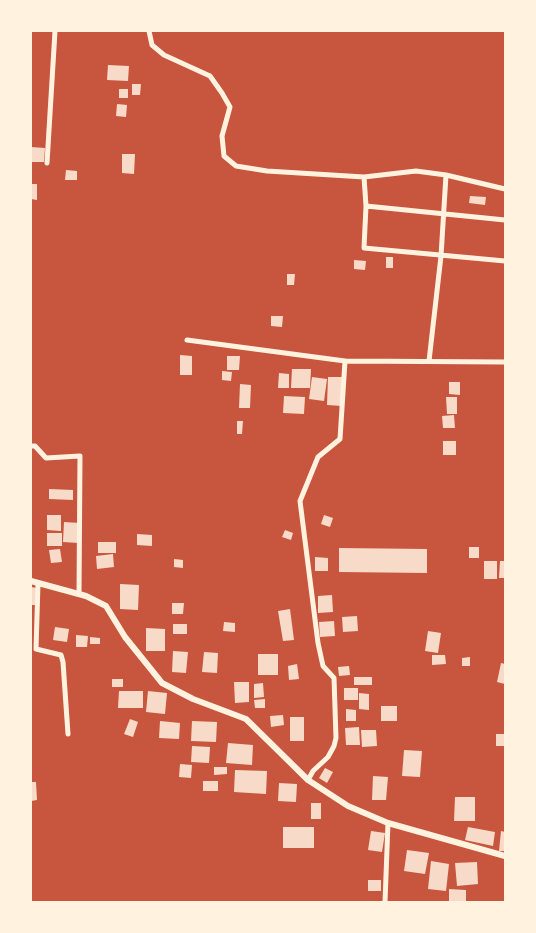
<!DOCTYPE html>
<html>
<head>
<meta charset="utf-8">
<style>
  body { margin:0 }
  #map { position:relative; width:536px; height:933px; overflow:hidden; background:#c8553d; font-family:"Archivo Narrow",sans-serif }
  canvas { display:block }
  .frame { position:absolute; inset:0; border:32px solid #fff3e0; pointer-events:none }
</style>
</head>
<body>
<div id="map">
<canvas width="536" height="933"></canvas>
<div class="frame"></div>
</div>
<script>
const context = document.querySelector('canvas').getContext('2d');
context.lineJoin = 'round';
function fill(path, color) { context.fillStyle = color; context.fill(path, 'evenodd'); }
const shape = rows => new Path2D(rows.map(r => 'M' + r).join(''));
function strokePath(path, color, width, dash) { context.strokeStyle = color; context.lineWidth = width; context.lineCap = dash ? 'butt' : 'round'; context.setLineDash(dash || []); context.stroke(path); }
fill(shape([
  [108,65,129,66,128,81,107,80],
  [132,84,141,84,140,95,132,95],
  [119,89,128,89,128,98,119,98],
  [117,104,127,105,126,117,116,116],
  [31,147,45,148,44,162,31,162],
  [122,154,135,154,134,174,122,173],
  [66,170,77,171,77,180,65,180],
  [31,184,37,184,37,200,31,199],
  [470,196,486,197,485,205,469,203],
  [386,257,393,257,393,268,386,268],
  [354,260,366,261,365,270,354,269],
  [287,274,295,274,294,285,287,285],
  [271,316,283,316,282,327,271,326],
  [180,355,192,356,192,375,180,375],
  [227,356,240,356,239,370,227,370],
  [292,369,311,369,310,388,291,388],
  [222,371,232,372,231,381,222,380],
  [279,373,289,374,289,388,278,388],
  [312,377,327,379,324,401,309,399],
  [328,377,343,377,342,406,327,405],
  [449,382,460,382,460,395,449,394],
  [240,384,251,385,250,408,239,408],
  [284,396,305,397,304,414,283,413],
  [446,397,457,397,457,414,447,414],
  [454,415,455,428,443,428,442,416],
  [237,421,243,421,242,434,237,434],
  [443,441,456,441,456,455,443,455],
  [49,489,73,490,73,500,49,499],
  [47,515,61,515,61,531,47,530],
  [324,515,333,518,330,527,321,524],
  [64,522,80,523,79,543,63,542],
  [285,530,293,533,291,540,282,537],
  [47,533,62,533,62,546,47,546],
  [137,534,152,535,152,546,137,545],
  [98,542,116,542,116,553,98,553],
  [469,547,479,547,479,558,469,558],
  [339,548,427,549,427,573,339,572],
  [60,549,62,562,51,563,49,550],
  [113,554,114,567,97,569,96,556],
  [315,557,328,558,328,571,315,571],
  [174,559,183,560,183,568,174,567],
  [484,561,497,561,497,579,484,579],
  [500,561,505,561,505,578,499,578],
  [120,584,139,585,138,610,120,609],
  [31,587,37,588,35,605,31,605],
  [332,595,333,612,318,613,318,596],
  [172,603,184,603,183,614,172,614],
  [290,609,294,640,283,641,278,611],
  [357,616,358,631,343,632,342,617],
  [334,621,335,636,320,637,319,622],
  [224,622,235,623,235,632,223,631],
  [173,624,187,624,187,634,173,634],
  [55,627,69,629,67,642,53,640],
  [146,628,165,629,165,651,146,651],
  [428,631,441,633,438,653,425,651],
  [76,635,88,636,87,647,76,647],
  [90,637,100,638,100,644,90,644],
  [173,651,188,652,186,673,172,672],
  [204,652,218,653,217,673,202,672],
  [258,654,278,654,278,675,258,675],
  [432,655,445,655,446,664,432,665],
  [470,657,470,666,462,666,462,658],
  [501,663,505,664,505,684,497,682],
  [297,664,299,679,289,680,288,666],
  [349,666,350,675,339,676,338,667],
  [354,677,372,677,372,685,354,685],
  [112,679,123,679,123,687,112,687],
  [234,682,249,682,249,702,235,703],
  [263,683,264,697,254,698,254,684],
  [344,688,358,688,358,700,344,700],
  [119,691,143,691,143,708,118,708],
  [148,691,167,693,165,714,146,712],
  [359,693,369,694,369,710,359,709],
  [265,699,265,708,255,708,254,700],
  [381,706,397,706,397,721,381,721],
  [346,709,356,710,356,721,346,721],
  [283,715,284,725,271,727,270,716],
  [290,717,304,717,304,741,290,741],
  [130,719,138,722,133,737,124,734],
  [160,721,180,723,179,739,159,738],
  [192,721,217,722,216,742,191,741],
  [359,727,360,745,346,745,345,728],
  [361,730,376,730,377,746,362,747],
  [496,734,504,734,504,746,496,746],
  [228,743,253,745,252,765,226,763],
  [192,746,210,747,209,763,191,762],
  [404,750,422,751,420,777,402,776],
  [180,764,192,765,191,778,179,777],
  [214,767,227,767,227,774,214,775],
  [325,768,333,772,327,783,319,778],
  [235,770,267,771,266,794,234,792],
  [373,776,388,777,386,800,372,800],
  [203,781,218,781,218,791,203,791],
  [31,782,36,782,37,800,31,801],
  [279,783,297,784,296,802,278,801],
  [455,797,475,797,475,821,454,821],
  [311,803,321,803,321,819,311,819],
  [283,827,314,827,314,848,283,848],
  [468,827,495,832,493,846,465,840],
  [371,831,385,833,382,852,368,850],
  [501,831,505,832,505,851,499,851],
  [407,850,429,853,425,874,404,871],
  [431,861,449,864,446,891,428,889],
  [477,862,478,884,457,886,455,863],
  [368,880,381,880,381,891,368,891],
  [449,889,466,890,466,902,449,902]
]), '#f7dbc8');
strokePath(shape([
  [149,31,152,45,164,55,210,76,222,93,230,107,222,136,224,156,236,166,267,171,364,177,416,171,446,175,505,189],
  [47,163,55,31],
  [364,177,366,206,364,248,505,261],
  [366,206,505,220],
  [187,340,345,361],
  [429,361,441,256,446,175],
  [31,446,35,446,46,458,80,456,79,594],
  [38,584,36,649,61,655,63,662,68,734],
  [308,780,313,771,328,757,334,746,336,738,334,678,323,666,318,643,300,501,318,457,340,439,345,361,505,362],
  [385,902,388,823]
]), '#fff3e0', 5);
strokePath(shape([
  [31,581,86,596,106,606,125,637,162,683,193,699,246,719,308,780,348,806,388,823,505,856]
]), '#fff3e0', 6);
</script>
</body>
</html>
